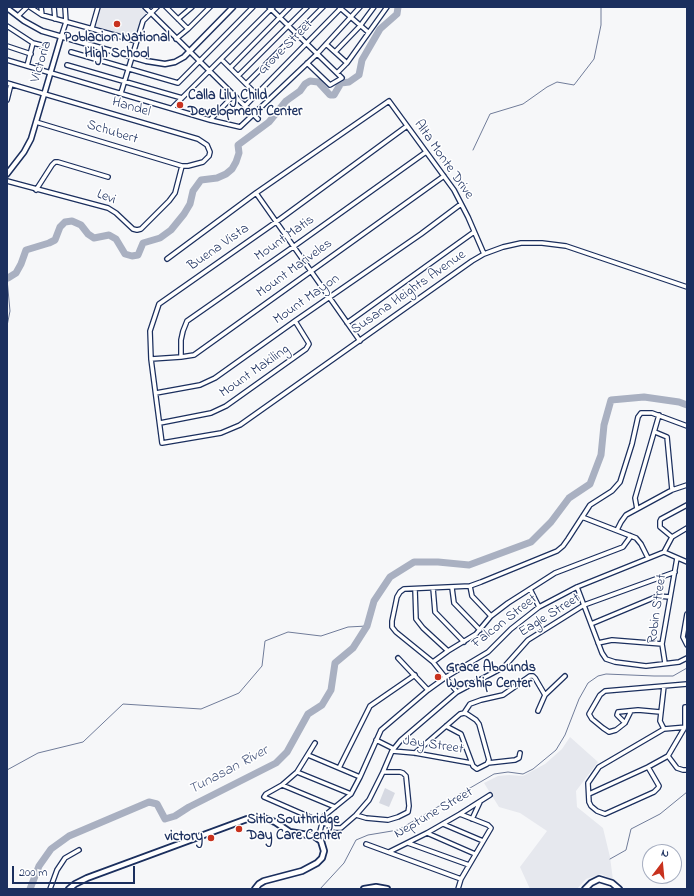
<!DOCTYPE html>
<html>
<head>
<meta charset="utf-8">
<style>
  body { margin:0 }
  #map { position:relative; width:694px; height:896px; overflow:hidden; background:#f6f7f9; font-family:"Indie Flower",sans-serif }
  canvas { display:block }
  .frame { position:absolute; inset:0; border:8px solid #1b2f5e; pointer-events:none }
  .north { position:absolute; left:642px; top:844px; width:40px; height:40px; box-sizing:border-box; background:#fff; border:1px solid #a4acbf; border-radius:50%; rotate:16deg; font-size:11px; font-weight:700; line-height:16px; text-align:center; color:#1b2f5e }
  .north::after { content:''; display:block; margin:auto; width:14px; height:18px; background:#c8321e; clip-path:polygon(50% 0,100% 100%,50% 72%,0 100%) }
  .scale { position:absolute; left:12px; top:866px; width:123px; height:18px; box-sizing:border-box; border:2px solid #1b2f5e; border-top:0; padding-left:5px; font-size:12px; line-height:14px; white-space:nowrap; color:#1b2f5e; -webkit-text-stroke:3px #fff; paint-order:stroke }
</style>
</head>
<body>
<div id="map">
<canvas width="694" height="896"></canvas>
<div class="frame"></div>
<div class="north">N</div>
<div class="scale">200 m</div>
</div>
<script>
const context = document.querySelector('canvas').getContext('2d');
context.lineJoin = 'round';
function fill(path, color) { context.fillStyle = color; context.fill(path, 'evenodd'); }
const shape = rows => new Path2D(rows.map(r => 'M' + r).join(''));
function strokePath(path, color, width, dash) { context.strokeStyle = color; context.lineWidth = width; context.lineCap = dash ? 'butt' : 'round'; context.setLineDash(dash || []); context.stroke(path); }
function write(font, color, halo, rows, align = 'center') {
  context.font = font + ' "Indie Flower",sans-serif'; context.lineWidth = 3; context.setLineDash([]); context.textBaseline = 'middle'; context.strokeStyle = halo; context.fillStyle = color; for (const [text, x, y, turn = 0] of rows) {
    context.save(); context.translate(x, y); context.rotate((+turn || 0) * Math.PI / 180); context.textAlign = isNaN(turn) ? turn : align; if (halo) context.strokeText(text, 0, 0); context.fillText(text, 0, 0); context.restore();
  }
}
fill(shape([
  [99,7,142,7,147,12,140,21,134,38,94,26],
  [570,737,598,762,576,791,577,807,603,828,610,857,613,880,601,874,586,879,577,889,530,889,520,867,547,831,520,813,499,807,484,783,498,776,509,775,523,776,545,764,562,749]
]), '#e6e8ee');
fill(shape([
  [385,788,395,793,389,807,379,803]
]), '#d6d9e2');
strokePath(shape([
  [473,150,490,114,523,104,547,87,557,82,574,85,594,59,601,25,601,7],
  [7,279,10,311,7,326],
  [7,770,38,753,83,742,123,704,201,709,239,693,262,666,265,641,288,632,321,636,348,627,367,626],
  [610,859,626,850,631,829,660,814,687,792],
  [320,889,344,863,356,840,368,835,398,830,494,774,508,772,523,774,533,769,556,750,565,735,579,699,588,683,598,676,606,674,654,676,673,676,687,668]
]), '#707c99', 1);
strokePath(shape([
  [8,278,16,273,21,264,26,250,49,243,55,240,60,227,65,222,72,221,81,225,88,234,94,238,109,235,116,239,125,254,132,256,138,255,143,243,160,238,171,230,184,214,190,204,193,191,201,180,217,178,226,174,232,169,236,162,239,153,238,145,269,122,286,101,300,91,305,84,310,81,318,82,330,95,334,95,341,83,349,82,359,75,362,60,380,29,397,14,398,7],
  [30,889,39,866,51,849,69,836,149,802,157,804,165,819,175,816,189,807,276,763,287,752,308,714,322,705,331,690,335,663,353,648,367,626,374,601,390,577,414,562,438,562,469,565,531,542,551,522,569,498,590,484,601,455,604,425,611,400,644,397,679,402,687,405]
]), '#a9b0c1', 7);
const minor = shape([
  [30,7,42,15,136,41],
  [41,7,42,15],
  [54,7,55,19],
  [145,7,258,119],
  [166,7,188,29],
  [269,7,342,78,330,85,307,63],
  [339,7,368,32],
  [18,16,27,7],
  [178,19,192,7],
  [7,26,33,43,45,46],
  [92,28,98,7],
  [61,37,66,22,65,7],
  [176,39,188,29,210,7],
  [326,44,347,63],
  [7,46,31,54],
  [71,52,178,83,253,7],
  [335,52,360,26,374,7],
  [221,59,256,94],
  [7,60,210,120,240,127,317,54,360,7],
  [67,65,182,98],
  [27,66,33,43],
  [230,68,290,7],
  [337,73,347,63,387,7],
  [238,76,307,7],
  [7,83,198,139,207,145,210,152,209,156,203,162,188,166,182,166,36,122],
  [246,84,323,7],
  [121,93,143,21,157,7],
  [7,100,11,84],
  [245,106,342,7],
  [172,108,273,7],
  [210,120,234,95],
  [407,126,276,222,159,304,150,331,151,359,162,443,221,433,240,425,472,261,484,254,503,247,521,243,542,243,566,246,687,287],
  [7,181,108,208,116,213,133,229,137,230,141,229,169,201,175,193,182,166],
  [36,190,52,165,55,162,58,162,108,177],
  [256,193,360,341],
  [167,259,256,193,389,101,454,190,468,217,484,254],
  [347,323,474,232],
  [181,357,181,340,183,331,187,321,293,247,426,152],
  [151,359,181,357,194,355,444,176],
  [156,393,200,385,215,378,295,321,421,234,461,204],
  [160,423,211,413,226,406,306,349,309,344,308,342,295,321],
  [655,432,667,437,672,490],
  [637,509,635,498,659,415],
  [582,517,636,538,641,544,648,558],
  [617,530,621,522,626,515,672,490,687,485],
  [672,537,660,527,660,521,661,519,687,505],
  [664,552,672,537,687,528],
  [664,552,687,562],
  [470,586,472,596,491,616],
  [577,587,602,653,606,659,615,662,646,666,679,662,687,658],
  [433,588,435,612,464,642],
  [452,588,454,603,480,630],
  [415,589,416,619,423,628,448,651],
  [530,589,539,607],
  [687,614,683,637,687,645],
  [591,624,658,596,670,597],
  [598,643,612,640,662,644],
  [398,658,428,690],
  [433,662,448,651,476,634,491,616,508,603,555,573,623,547,631,536],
  [665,663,662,644,677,558],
  [664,686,660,721,664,729],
  [457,692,433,662,396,632,392,627,392,621,397,597,400,592,404,589,470,586,481,582,557,551,563,546,568,539,590,505,612,491,620,482,632,444,638,417,641,413,652,413,687,426],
  [538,711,545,695],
  [631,711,625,723,616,730,609,732,603,728,592,719,589,714,600,695,605,691,687,684],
  [625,723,617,715,618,712,638,710,660,712],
  [446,726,461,734,473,766,477,769,487,764,489,760,479,724,476,720,467,714,464,713],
  [376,740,394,749],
  [315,743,297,772,282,785,266,794,264,797,335,828,341,828,356,815,369,800,383,772,392,751,401,740,457,692,504,667,528,640,584,605,675,572],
  [392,751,415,753,471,763],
  [415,753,460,714,464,713,470,704,481,700,503,695,530,676,533,676,535,678,545,695,565,676],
  [308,755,360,777],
  [668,756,677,768,683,770,687,770],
  [488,763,515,760,519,758,520,753],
  [648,767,659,786,658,788,654,792,605,814,597,811,591,806,589,802,588,783,599,767,664,729,687,727],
  [339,768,370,706,415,675],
  [297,772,351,794],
  [282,785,335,807],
  [589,794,648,767,668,756,685,727,685,707,687,707],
  [356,815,366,818,388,820,398,817,408,812,409,806,406,776,403,773,400,772,383,772],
  [472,819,480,802],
  [443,824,483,841],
  [427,833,475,854],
  [318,839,324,816,351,794,360,777,381,730,428,690,446,677,488,652,511,629,539,607,577,587,664,552],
  [408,843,469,865],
  [366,844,461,879],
  [389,852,427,833,460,814,490,795],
  [50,889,57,870,65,858,79,850],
  [458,889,461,879,491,828,488,825,460,814]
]);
const tertiary = shape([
  [7,8,24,21,42,31,146,61,165,64,175,62,184,57,233,7],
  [7,174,24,152,31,139,61,37]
]);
const secondary = shape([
  [69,889,75,884,87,878,247,819,264,818,275,822,290,832,314,836,321,841,324,851,322,858,317,863,302,871,264,881,259,884,255,889],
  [364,889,376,887,387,889],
  [585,889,591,883,599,879,612,883,619,889]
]);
strokePath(minor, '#1b2f5e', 6);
strokePath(tertiary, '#1b2f5e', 7);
strokePath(secondary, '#1b2f5e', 8);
strokePath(minor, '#fff', 3.5);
strokePath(tertiary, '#fff', 4);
strokePath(secondary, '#fff', 4.5);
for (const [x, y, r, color] of [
  [117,24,4,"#c8321e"],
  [180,105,4,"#c8321e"],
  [438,677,4,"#c8321e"],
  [239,829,4,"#c8321e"],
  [211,838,4,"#c8321e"]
]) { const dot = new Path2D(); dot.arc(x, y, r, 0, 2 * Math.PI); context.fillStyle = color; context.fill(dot); strokePath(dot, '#fff', 1.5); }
write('bold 14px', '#1b2f5e', '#fff', [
  ["Poblacion National",117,39,"center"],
  ["High School",117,55,"center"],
  ["Calla Lily Child",188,97],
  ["Development Center",188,113],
  ["Grace Abounds",446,669],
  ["Worship Center",446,685],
  ["Sitio Southridge",247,821],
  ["Day Care Center",247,837],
  ["victory",203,838,"right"]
], 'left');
write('14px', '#1b2f5e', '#fff', [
  ["Grove Street",286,48,-45],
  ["Victoria",42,62,-73],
  ["Handel",131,108,16],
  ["Schubert",112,133,17],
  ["Alta Monte Drive",443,160,55],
  ["Levi",106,198,21],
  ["Mount Matis",285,239,-35],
  ["Buena Vista",219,248,-35],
  ["Mount Mariveles",295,269,-36],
  ["Susana Heights Avenue",409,293,-35],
  ["Mount Mayon",307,300,-35],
  ["Mount Makiling",255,372,-35],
  ["Robin Street",658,609,-82],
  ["Eagle Street",550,616,-32],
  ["Falcon Street",505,622,-38],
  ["Jay Street",433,746,8],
  ["Neptune Street",434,814,-30]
]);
write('italic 15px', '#4d5c81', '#fff', [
  ["Tunasan River",229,771,-28]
]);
</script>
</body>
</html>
